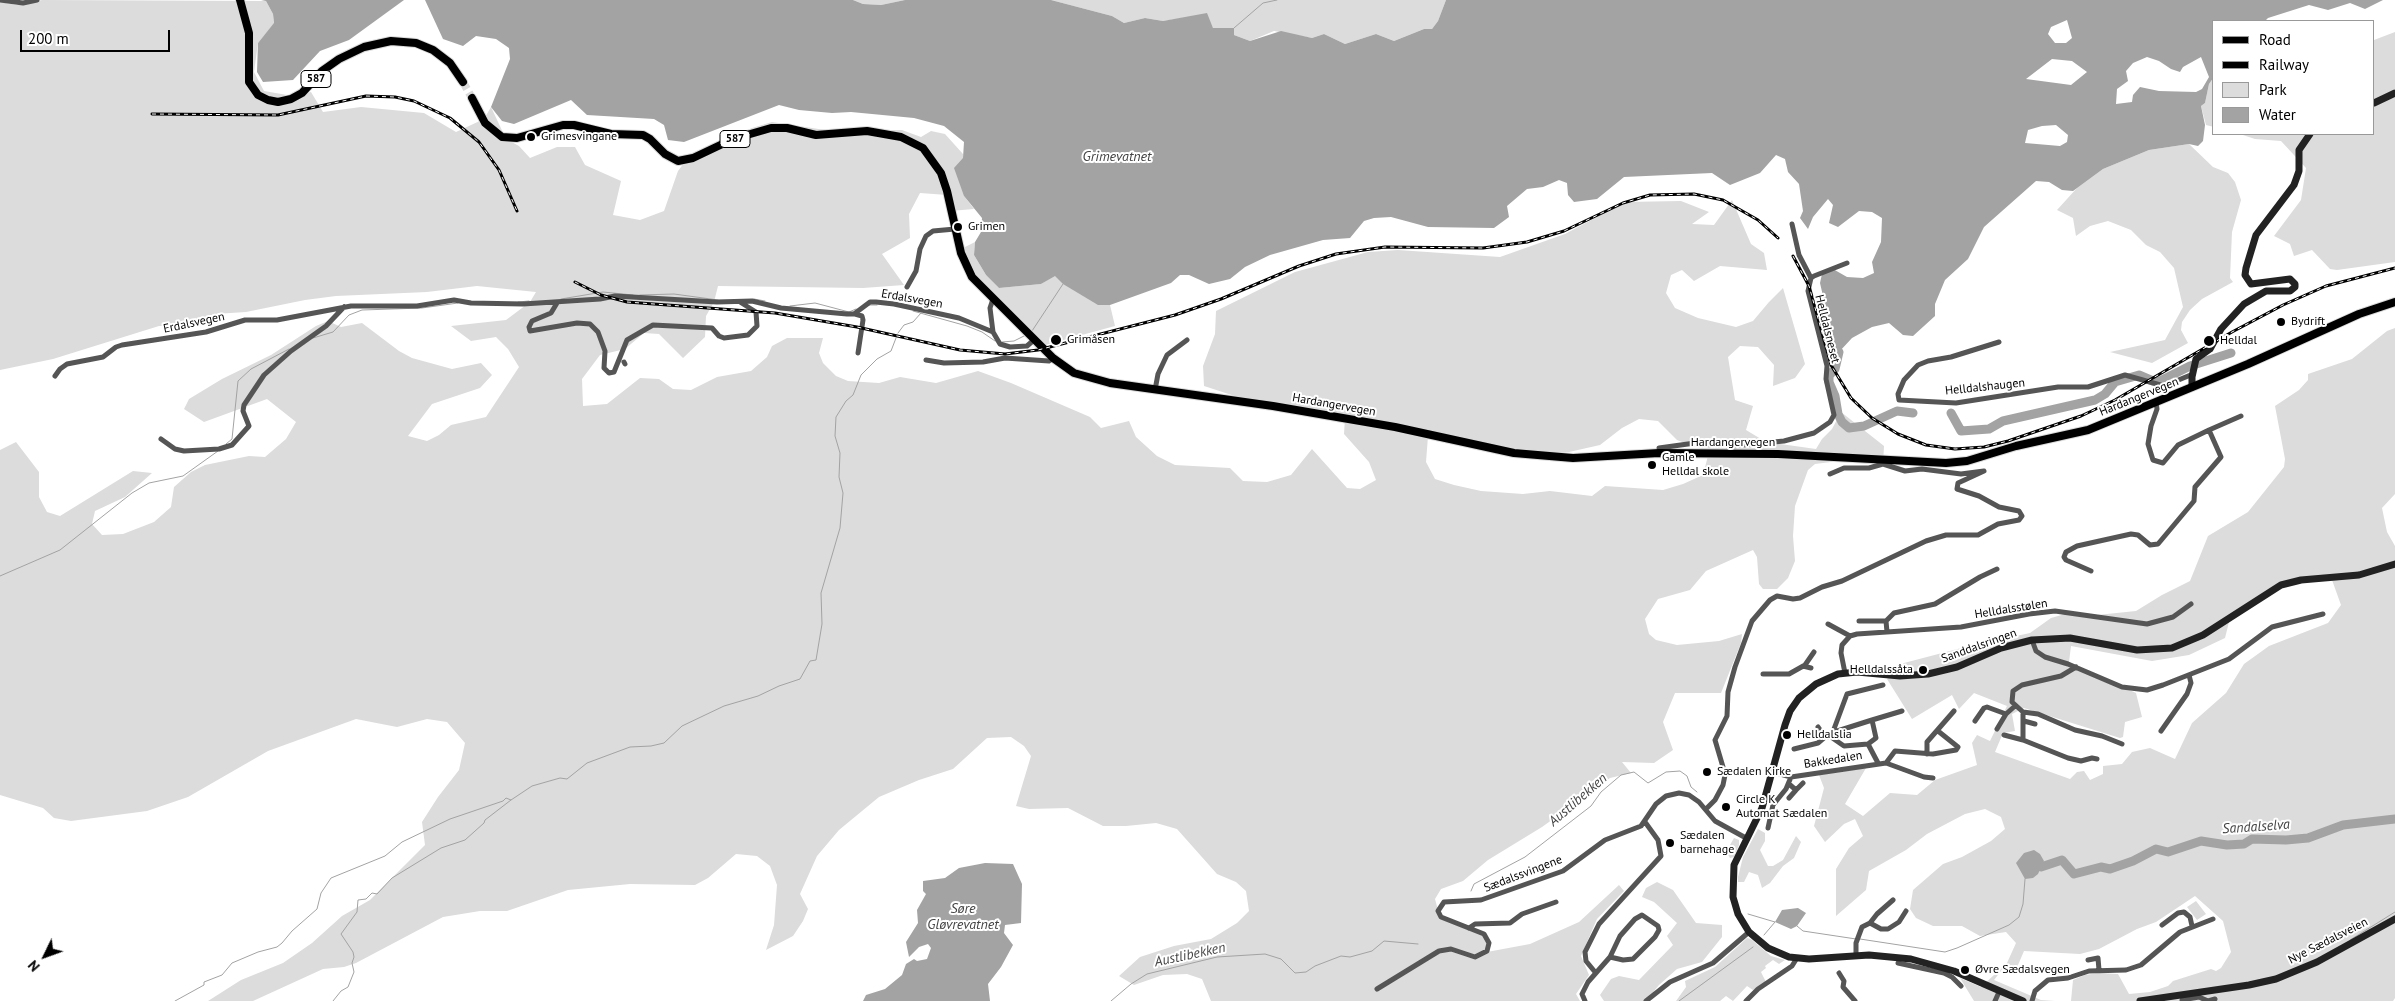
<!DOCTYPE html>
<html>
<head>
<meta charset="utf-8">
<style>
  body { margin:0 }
  #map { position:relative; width:2395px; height:1001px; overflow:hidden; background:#fff; font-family:"PT Sans",sans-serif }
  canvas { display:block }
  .legend { position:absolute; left:2212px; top:20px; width:162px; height:115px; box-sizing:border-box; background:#fff; border:1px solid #999; margin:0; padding:6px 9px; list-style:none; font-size:15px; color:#000 }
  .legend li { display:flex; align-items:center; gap:10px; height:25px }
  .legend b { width:25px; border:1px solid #999 }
  .north { position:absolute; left:20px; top:931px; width:50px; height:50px; -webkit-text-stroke:4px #fff; paint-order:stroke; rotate:228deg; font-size:14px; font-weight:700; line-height:20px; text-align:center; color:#000 }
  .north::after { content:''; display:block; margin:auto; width:18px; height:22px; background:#000; clip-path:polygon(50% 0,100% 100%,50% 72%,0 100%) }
  .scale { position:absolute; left:20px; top:30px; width:150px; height:22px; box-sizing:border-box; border:2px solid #000; border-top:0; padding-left:6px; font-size:15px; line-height:18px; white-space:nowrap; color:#000; -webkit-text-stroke:4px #fff; paint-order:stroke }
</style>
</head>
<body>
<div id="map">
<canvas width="2395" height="1001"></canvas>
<ul class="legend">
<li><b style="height:6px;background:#000"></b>Road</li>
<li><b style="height:6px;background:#000"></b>Railway</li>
<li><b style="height:14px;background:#dcdcdc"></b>Park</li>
<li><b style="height:14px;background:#a3a3a3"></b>Water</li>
</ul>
<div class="north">N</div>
<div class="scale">200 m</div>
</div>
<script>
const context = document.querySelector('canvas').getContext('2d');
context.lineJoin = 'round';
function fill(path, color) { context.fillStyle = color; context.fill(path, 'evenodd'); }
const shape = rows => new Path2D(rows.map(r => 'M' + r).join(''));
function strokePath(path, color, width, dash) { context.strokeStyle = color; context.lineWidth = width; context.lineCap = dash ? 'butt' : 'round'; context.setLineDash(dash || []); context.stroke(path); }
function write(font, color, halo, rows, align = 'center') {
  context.font = font + ' "PT Sans",sans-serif'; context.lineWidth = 4; context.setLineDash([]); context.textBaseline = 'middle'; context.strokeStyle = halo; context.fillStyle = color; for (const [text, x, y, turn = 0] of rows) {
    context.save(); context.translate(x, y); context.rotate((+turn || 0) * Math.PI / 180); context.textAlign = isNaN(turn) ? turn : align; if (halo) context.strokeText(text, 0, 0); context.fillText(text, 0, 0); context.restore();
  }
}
fill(shape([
  [42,0,266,1,273,14,274,24,258,43,254,72,264,91,293,96,311,92,323,112,361,107,424,113,456,132,484,119,491,107,506,139,519,146,530,158,557,147,575,147,585,165,621,181,613,215,640,220,664,211,678,171,687,159,752,128,772,122,832,131,902,130,921,137,931,131,945,134,963,154,964,196,974,209,950,211,947,195,920,193,909,214,910,238,882,254,904,285,863,288,718,286,714,302,706,316,705,337,683,358,659,334,644,333,625,349,600,355,582,379,583,406,607,404,640,378,659,379,673,389,691,390,717,377,751,371,767,357,772,346,787,338,823,338,819,353,823,363,836,376,848,381,879,383,900,377,936,383,978,371,1011,383,1090,417,1101,428,1129,421,1136,437,1157,456,1175,465,1230,468,1243,481,1267,482,1291,475,1312,449,1347,488,1360,489,1376,480,1369,462,1344,434,1345,418,1244,399,1204,386,1203,366,1215,334,1216,311,1295,272,1368,252,1398,250,1500,257,1565,234,1625,202,1681,201,1709,212,1692,224,1714,225,1732,200,1751,244,1764,253,1767,270,1720,266,1694,281,1682,270,1671,275,1666,293,1675,308,1698,318,1736,327,1753,321,1769,302,1783,288,1805,364,1795,378,1773,386,1774,365,1758,347,1740,346,1728,357,1735,400,1753,406,1746,430,1766,442,1816,449,1822,439,1832,429,1841,412,1884,446,1883,465,1839,461,1815,464,1808,470,1795,506,1793,536,1795,561,1788,578,1777,589,1763,589,1759,584,1757,557,1753,550,1706,571,1690,590,1658,599,1645,619,1649,634,1656,640,1677,645,1719,641,1742,634,1741,643,1721,693,1675,693,1663,722,1673,750,1654,763,1622,762,1631,773,1610,778,1542,827,1488,860,1463,881,1441,889,1435,899,1439,914,1486,936,1491,945,1487,952,1530,944,1579,922,1619,885,1624,891,1597,919,1581,956,1589,975,1576,994,1580,1001,1211,1001,1202,979,1187,974,1163,975,1134,985,1119,976,1140,957,1174,946,1211,939,1237,923,1249,911,1246,891,1236,882,1217,874,1177,829,1156,823,1126,826,1103,826,1068,808,1029,809,1016,806,1031,756,1024,746,1011,737,987,738,953,769,919,780,879,797,839,830,817,856,800,894,808,909,803,921,793,936,766,950,774,925,777,885,770,866,757,856,736,854,708,878,695,885,630,884,568,890,507,911,480,911,443,917,356,963,344,967,323,969,253,1001,208,1001,241,980,283,963,312,943,342,916,370,900,425,845,422,822,438,797,459,770,465,743,447,722,427,719,397,727,356,719,268,751,188,797,147,811,71,821,54,818,43,808,0,795,0,450,16,442,39,472,39,497,47,512,60,516,133,471,152,473,125,497,95,511,92,524,102,535,123,534,154,522,171,507,174,487,191,472,205,465,249,456,265,457,286,439,296,422,267,399,204,422,184,409,189,399,222,379,271,355,316,326,328,321,341,327,362,323,399,351,412,358,452,369,481,363,492,375,480,388,432,404,408,436,427,441,439,435,451,425,486,417,519,367,508,349,496,337,471,341,451,326,506,320,530,302,536,292,477,286,427,292,336,296,305,300,246,312,215,314,179,326,159,326,53,359,0,370,0,2,17,5],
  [1639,419,1658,421,1677,440,1709,452,1703,475,1683,484,1663,490,1605,486,1592,496,1550,491,1523,494,1481,491,1454,485,1435,479,1426,462,1428,436,1522,452,1569,452,1600,445,1622,428],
  [853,0,905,0,881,5,863,4],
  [1051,0,1446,0,1438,21,1432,29,1424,29,1394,41,1376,34,1345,44,1324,34,1312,38,1274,31,1250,41,1234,35,1234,28,1213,28,1210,22,1184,18,1163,21,1145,18,1124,23,1112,16],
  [2395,32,2395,262,2337,270,2330,269,2312,250,2294,256,2290,244,2274,236,2301,200,2306,168,2281,141,2255,139,2240,134,2374,134,2374,40],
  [2214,77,2214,127,2206,125,2201,106,2205,103,2209,84],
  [2189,144,2213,167,2228,173,2235,182,2241,200,2232,232,2230,278,2233,282,2202,299,2190,310,2182,322,2181,330,2188,343,2152,363,2110,352,2165,340,2183,307,2174,268,2160,252,2146,245,2131,230,2108,221,2090,226,2076,236,2073,218,2057,210,2077,188,2103,169,2149,150],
  [975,242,974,255,986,275,999,288,1041,284,1055,275,1098,304,1110,305,1115,326,1045,345,980,283,969,266,963,248],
  [2395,328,2395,494,2382,508,2387,532,2395,546,2395,998,2393,1001,2071,1001,2073,980,2085,975,2099,973,2118,974,2129,994,2150,992,2168,986,2173,981,2211,969,2216,971,2221,968,2231,952,2223,921,2195,896,2156,922,2137,929,2099,949,2080,954,2024,951,2015,972,2004,967,1994,980,2041,1000,2055,1001,1974,1001,1960,978,1981,987,2007,963,2016,943,2006,932,1980,936,1962,926,1933,926,1916,918,1910,909,1913,890,1943,864,1962,857,1991,841,2005,829,2001,817,1985,809,1965,814,1927,834,1906,850,1869,871,1866,890,1836,916,1836,869,1849,848,1863,836,1855,819,1844,824,1825,842,1814,826,1824,788,1819,775,1866,768,1845,804,1863,816,1890,793,1917,795,1935,780,1977,765,1972,743,1977,735,1990,741,2007,706,1974,693,1959,709,1952,695,1912,719,1887,679,1904,663,1965,647,2030,633,2051,618,2072,612,2097,615,2136,611,2162,595,2190,581,2208,536,2248,512,2284,467,2285,459,2275,406,2299,390,2308,380,2308,374,2352,359,2387,331],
  [2332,580,2341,605,2328,623,2269,646,2244,664,2226,693,2192,723,2175,759,2150,748,2132,752,2122,764,2103,766,2103,774,2090,780,2084,771,2077,772,2070,779,1995,752,2003,733,2015,731,2012,714,2024,708,2120,738,2123,737,2125,722,2142,717,2136,693,2069,662,2071,646,2152,661,2189,655,2225,638,2229,622,2280,584],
  [1758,829,1765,833,1765,841,1760,850,1768,866,1773,866,1783,860,1796,836,1801,842,1794,858,1783,866,1770,883,1762,888,1758,875,1749,872,1744,882,1738,882,1738,877,1743,857],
  [1734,838,1739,840,1739,845,1734,857,1730,858,1726,852],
  [1657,882,1673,890,1696,923,1722,925,1722,937,1702,962,1677,969,1659,985,1646,1001,1604,1001,1600,995,1611,979,1619,976,1639,980,1673,945,1667,936,1677,923,1654,902,1642,897,1646,888],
  [2196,901,2206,914,2197,920,2187,907],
  [1747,938,1751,939,1771,956,1785,960,1779,964,1773,960,1765,966,1766,968,1761,972,1766,982,1753,990,1747,986,1733,1001,1726,996,1720,1001,1676,1001,1686,987,1685,981,1715,967]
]), '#dcdcdc');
fill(shape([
  [261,0,404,0,349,40,320,51,293,80,263,82,257,72,258,43,274,23,273,14,266,1],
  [425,0,853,0,863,4,881,5,905,0,1051,0,1112,16,1124,23,1145,18,1163,21,1207,13,1213,28,1234,28,1234,35,1250,41,1281,31,1312,38,1324,34,1345,44,1376,34,1394,41,1424,29,1432,29,1438,21,1446,0,2383,0,2365,9,2350,3,2328,10,2309,5,2268,18,2265,21,2214,21,2214,77,2209,84,2205,103,2201,106,2205,125,2203,141,2198,146,2189,144,2149,150,2103,169,2073,191,2062,190,2049,182,2036,181,1984,227,1968,259,1945,280,1935,304,1935,316,1913,336,1903,335,1889,323,1872,327,1852,338,1839,352,1835,348,1820,283,1822,274,1833,269,1847,277,1863,278,1874,273,1872,262,1881,242,1882,218,1872,212,1859,211,1838,227,1829,223,1833,205,1828,199,1813,217,1808,229,1800,218,1803,211,1799,184,1788,172,1785,159,1776,155,1760,173,1730,185,1712,173,1624,177,1597,199,1574,202,1568,195,1567,183,1559,180,1543,187,1527,189,1507,206,1509,217,1494,228,1428,227,1391,217,1374,218,1364,221,1350,238,1323,240,1270,255,1245,267,1230,279,1209,284,1189,275,1180,275,1171,283,1110,305,1098,305,1063,284,1055,276,1041,284,999,288,986,275,974,255,975,242,981,232,982,218,964,196,954,168,963,158,964,142,944,126,914,118,851,112,832,113,799,110,779,105,684,142,668,140,664,125,654,119,587,115,571,100,514,124,502,121,491,107,510,59,509,48,496,39,476,36,463,46,443,39],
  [2067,20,2072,38,2066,43,2055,43,2048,34,2051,27],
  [2147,57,2159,61,2171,69,2180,72,2183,67,2201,57,2209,77,2202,89,2196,92,2159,91,2140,87,2133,95,2132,102,2116,104,2117,89,2128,81,2126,71,2133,63],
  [2052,59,2072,61,2087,72,2071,85,2026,79],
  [2056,125,2068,135,2067,142,2060,146,2025,143,2028,130,2042,126],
  [2034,850,2040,854,2044,861,2038,874,2033,878,2025,879,2016,863,2024,853],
  [985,863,1013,864,1022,884,1021,923,1005,925,1004,933,1013,945,1001,967,988,984,990,1001,863,1001,866,995,885,989,902,975,906,964,914,959,917,961,927,959,931,948,928,944,919,947,909,957,906,942,918,923,917,910,926,894,923,891,923,881,945,878,959,868],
  [1798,908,1806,913,1797,926,1791,929,1775,922,1782,910]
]), '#a3a3a3');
strokePath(shape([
  [1234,28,1263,3,1277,0],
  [640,295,674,294,718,300],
  [561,299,603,292,633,295],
  [754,299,765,301],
  [518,302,529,301],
  [869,305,877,305],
  [790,306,815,303,849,312,856,309],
  [913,311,967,326,982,332,995,341],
  [1032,331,1063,284],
  [898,333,904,325,913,322,921,313],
  [313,338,333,332,349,315,362,310,422,308,458,303],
  [1002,342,1014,341,1026,335],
  [226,444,232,439,238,381,251,369,289,349],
  [0,576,60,550,132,493,149,483,183,476,218,451],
  [1471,891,1474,884,1525,857,1591,806,1601,792,1621,775,1634,772,1648,783,1666,772,1680,771,1687,776,1691,787,1697,792],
  [1748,914,1775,922,1764,935],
  [1797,926,1803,931,1856,939],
  [1860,939,1945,952,1957,948,2009,925,2019,917,2023,904,2025,879],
  [2350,940,2395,912],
  [175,1001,204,985,204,982,222,975,232,963,258,952,277,947,282,943,292,931,317,909,321,893,331,878,385,856,402,842,450,819,503,801,506,798,511,800,532,786,560,778,567,779,587,763,630,747,651,746,664,743,682,726,724,706,758,696,779,686,800,679,810,661,816,660,822,624,821,593,840,528,843,493,839,477,840,453,835,436,836,417,846,401,853,395,861,375,877,359,891,351,896,338],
  [333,1001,341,991,348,987,354,972,352,963,354,957,353,952,341,934,357,912,358,900,366,899,372,893,377,894,392,878,441,848,465,840,484,823,485,820,511,800],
  [1111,1001,1131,984,1147,974,1217,957,1265,954,1281,959,1295,973,1306,972,1315,966,1341,956,1350,957,1372,951,1384,941,1418,944],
  [1679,1001,1753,947]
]), '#a3a3a3', 1);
strokePath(shape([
  [1835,369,1839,352],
  [1832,372,1829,376,1829,382,1835,396,1838,414,1842,422,1849,428,1864,426,1897,411,1913,413],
  [1951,413,1961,431,1989,429,2003,421,2095,400,2105,394,2115,382,2139,375,2153,381,2160,381,2190,366,2231,353],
  [2041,867,2062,860,2074,874,2101,867,2110,869,2133,861,2156,849,2168,852,2201,841,2227,845,2244,844,2252,839,2286,840,2308,838,2343,825,2395,819]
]), '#a3a3a3', 9);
strokePath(shape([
  [463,82,472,98]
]), '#d9d9d9', 8, [8, 4]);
const primary = shape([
  [240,0,249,33,249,82,258,95,268,100,278,102,291,99,302,93,322,71,339,59,364,47,391,41,416,43,433,50,450,63,463,82],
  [472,98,485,123,502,137,517,138,563,125,574,125,611,134,643,135,650,139,665,154,678,161,693,158,733,139,771,128,787,128,816,135,867,131,901,137,923,148,941,173,947,191,961,253,972,277,1053,358,1074,373,1110,383,1273,406,1395,427,1514,453,1573,458,1659,453,1778,454,1946,463,1967,461,2016,446,2088,430,2248,364,2359,314,2395,302]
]);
strokePath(primary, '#dbdbdb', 10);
strokePath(shape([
  [0,0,23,3,37,0],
  [1792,224,1799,255,1811,278],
  [907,287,916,271,920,249,926,236,933,231,955,229],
  [993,299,990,308,993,332,1000,344,1010,347,1027,346,1035,339],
  [557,303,551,313,532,321,529,327,530,331,577,323,590,324,598,332,605,351,604,368,609,373,614,372,627,340,653,325,712,328,719,336,724,338,748,335,757,326,756,312,740,302],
  [855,314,862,316,863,320,858,353],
  [1999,342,1951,357,1928,361,1918,365,1904,380,1898,394,1899,400,1956,403,2058,387,2088,387,2125,375,2164,386,2193,374],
  [926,360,944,363,983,362,1005,358,1049,361,1053,358],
  [624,362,625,364],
  [55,376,60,369,67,364,103,357,116,347,122,345,206,332,245,320,277,320,351,306,417,306,454,300,471,303,523,304,600,299,615,296,717,302,752,301,781,308,847,314,854,314,870,302,876,302,894,304,959,318,993,332],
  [1155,390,1158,374,1167,355,1187,340],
  [2209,430,2241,416],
  [161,439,175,449,184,451,219,449,232,445,249,426,243,411,244,405,264,375,291,351,326,326,344,307],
  [1659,448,1695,443,1732,446,1784,441,1814,433,1830,422,1834,415,1826,379,1827,366,1808,291,1811,278,1814,276,1847,263],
  [2091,571,2066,560,2064,557,2066,552,2077,546,2131,534,2138,535,2150,545,2158,544,2194,501,2195,487,2221,457,2209,430,2178,445,2163,463,2153,460,2148,444,2151,426,2157,409,2156,402],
  [1859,621,1886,621],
  [1828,624,1850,636],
  [1887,632,1886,621,1894,613,1935,604,1980,577,1997,569],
  [2032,640,2036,651,2045,657,2068,664,2122,687,2147,690,2163,685,2229,659,2272,627,2323,614],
  [1803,666,1811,668],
  [2076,667,2061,676,2022,685,2013,691,2012,702,2023,712,2038,714,2075,730,2102,736,2122,744],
  [1845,673,1841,653,1842,645,1850,636,1857,634,1961,627,2029,614,2055,611,2147,624,2173,617,2191,604],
  [1763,674,1789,674,1805,665,1814,652],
  [2023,712,2023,740,2068,758,2081,761,2092,758,2097,759],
  [1872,720,1902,711],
  [1975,721,1984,708,1987,707,2006,714,2015,706],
  [2024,721,2035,724],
  [1818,727,1825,737],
  [1997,729,2006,714],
  [2161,731,2187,694,2191,683,2189,675],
  [1831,733,1872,720,1876,738,1868,744],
  [2004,735,2023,740],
  [1794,749,1818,743,1825,737,1831,737],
  [1927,754,1927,742,1954,711],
  [1878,763,1868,744,1844,746,1831,737,1847,694,1883,685],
  [1886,763,1895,751,1933,754,1956,750,1958,747,1938,731],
  [1773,772,1791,777,1886,763,1924,777,1933,778],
  [1789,784,1796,790,1789,798],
  [1796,790,1803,783],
  [1706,809,1715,800,1723,785,1725,775,1723,767,1715,740,1727,716,1728,692,1735,667,1752,621,1770,600,1777,596,1793,599,1800,598,1822,587,1842,581,1926,541,1946,535,1978,535,1998,524,2019,520,2022,516,2019,511,1999,507,1979,496,1957,489,1958,483,1984,471,1961,474,1922,469,1905,471,1883,464,1869,468,1844,468,1830,474],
  [1768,828,1773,805,1786,789,1791,777],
  [1870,923,1877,914,1893,900],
  [2162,925,2178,913,2184,912,2190,917,2192,926],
  [1469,928,1475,924,1510,923,1522,914,1556,902],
  [1856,956,1856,943,1862,927,1870,923,1881,929,1888,929,1899,922,1906,911],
  [2088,960,2098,958,2099,970],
  [1898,963,1944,973,1952,977,1961,986],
  [1595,972,1586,961,1585,952,1599,924,1661,856,1658,840,1645,822],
  [1839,973,1844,981,1843,987,1855,1001],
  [1377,989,1439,951,1451,949,1475,957,1487,951,1489,943,1484,934,1441,917,1438,911,1444,902,1481,900,1563,871,1605,840,1641,826,1656,804,1666,796,1679,793,1689,795,1699,802,1715,821,1746,838],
  [2182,1000,2199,997,2208,1001,2215,999],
  [1585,1001,1582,994,1588,982,1610,957,1620,936,1635,919,1642,915,1658,926,1659,930,1655,937,1633,959,1623,960,1610,957],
  [1646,1001,1670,982,1713,963,1749,932],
  [1746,1001,1758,989,1792,966,1797,958],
  [1995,1001,1999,992],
  [2032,1001,2035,991,2048,980,2068,978,2089,971,2126,970,2141,965,2180,932,2213,919]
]), '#555', 5);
strokePath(shape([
  [2374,103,2395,93],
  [2192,387,2192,377,2196,359,2210,349,2221,329,2244,304,2266,291,2290,291,2295,287,2295,284,2290,279,2251,284,2245,275,2246,268,2256,235,2294,185,2299,171,2299,150,2310,134],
  [2023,1001,1954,971,1911,959,1869,955,1809,959,1789,957,1768,948,1749,932,1738,914,1733,897,1734,865,1762,808,1785,725,1790,711,1799,698,1816,684,1838,674,1857,672,1900,676,1928,674,1957,667,2001,648,2032,640,2070,638,2137,650,2172,648,2203,635,2281,585,2301,580,2359,575,2395,564],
  [2140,1001,2249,985,2276,979,2317,962,2395,919]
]), '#222', 7);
strokePath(primary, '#000', 8);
const rail = shape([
  [152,114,278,115,366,96,395,97,414,101,450,118,479,142,499,170,517,211],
  [1793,256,1809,286,1831,365,1851,398,1872,418,1898,434,1926,445,1955,449,1984,447,2008,441,2081,416,2115,400,2232,332,2283,305,2326,286,2395,268],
  [575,282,601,295,627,302,775,313,857,327,960,350,1005,354,1038,350,1175,315,1221,299,1299,266,1336,254,1385,247,1483,248,1527,242,1564,231,1623,203,1650,195,1694,194,1723,200,1758,220,1778,238]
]);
strokePath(rail, '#000', 3);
strokePath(rail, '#fff', 1, [4]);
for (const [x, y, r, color] of [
  [531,137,5,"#000"],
  [958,227,5,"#000"],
  [2281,322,5,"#000"],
  [1056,340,6,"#000"],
  [2209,341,6,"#000"],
  [1652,465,5,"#000"],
  [1923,670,5,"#000"],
  [1787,735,5,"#000"],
  [1707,772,5,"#000"],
  [1726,807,5,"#000"],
  [1670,843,5,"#000"],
  [1965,970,5,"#000"]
]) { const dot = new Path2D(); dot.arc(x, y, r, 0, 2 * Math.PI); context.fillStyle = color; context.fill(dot); strokePath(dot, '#fff', 2); }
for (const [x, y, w] of [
  [316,79,30],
  [735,139,30]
]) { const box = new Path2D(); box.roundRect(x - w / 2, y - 8.5, w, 17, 4); context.fillStyle = '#fff'; context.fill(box); strokePath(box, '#000', 1); }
write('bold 11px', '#000', null, [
  ["587",316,79],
  ["587",735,139]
]);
write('12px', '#000', '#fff', [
  ["Grimesvingane",541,137],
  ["Grimen",968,227],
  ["Bydrift",2291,322],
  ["Grimåsen",1067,340],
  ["Helldal",2220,341],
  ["Gamle",1662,458],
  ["Helldal skole",1662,472],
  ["Helldalssåta",1913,670,"right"],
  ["Helldalslia",1797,735],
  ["Sædalen Kirke",1717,772],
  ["Circle K",1736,800],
  ["Automat Sædalen",1736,814],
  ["Sædalen",1680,836],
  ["barnehage",1680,850],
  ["Øvre Sædalsvegen",1975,970]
], 'left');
write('12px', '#000', '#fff', [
  ["Erdalsvegen",912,299,10],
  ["Erdalsvegen",194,323,-12],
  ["Helldalsneset",1827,329,76],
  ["Helldalshaugen",1985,387,-6],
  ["Hardangervegen",2139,397,-22],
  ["Hardangervegen",1334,405,10],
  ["Hardangervegen",1733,443],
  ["Helldalsstølen",2011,609,-9],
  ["Sanddalsringen",1979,646,-20],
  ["Bakkedalen",1833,760,-9],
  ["Sædalssvingene",1523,874,-21],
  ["Nye Sædalsveien",2328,941,-27]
]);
write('italic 14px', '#444', '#fff', [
  ["Grimevatnet",1117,157],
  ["Austlibekken",1578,800,-41],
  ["Sandalselva",2256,827,-4],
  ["Søre",963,909],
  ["Gløvrevatnet",963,925],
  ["Austlibekken",1190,955,-12]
]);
</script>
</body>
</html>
